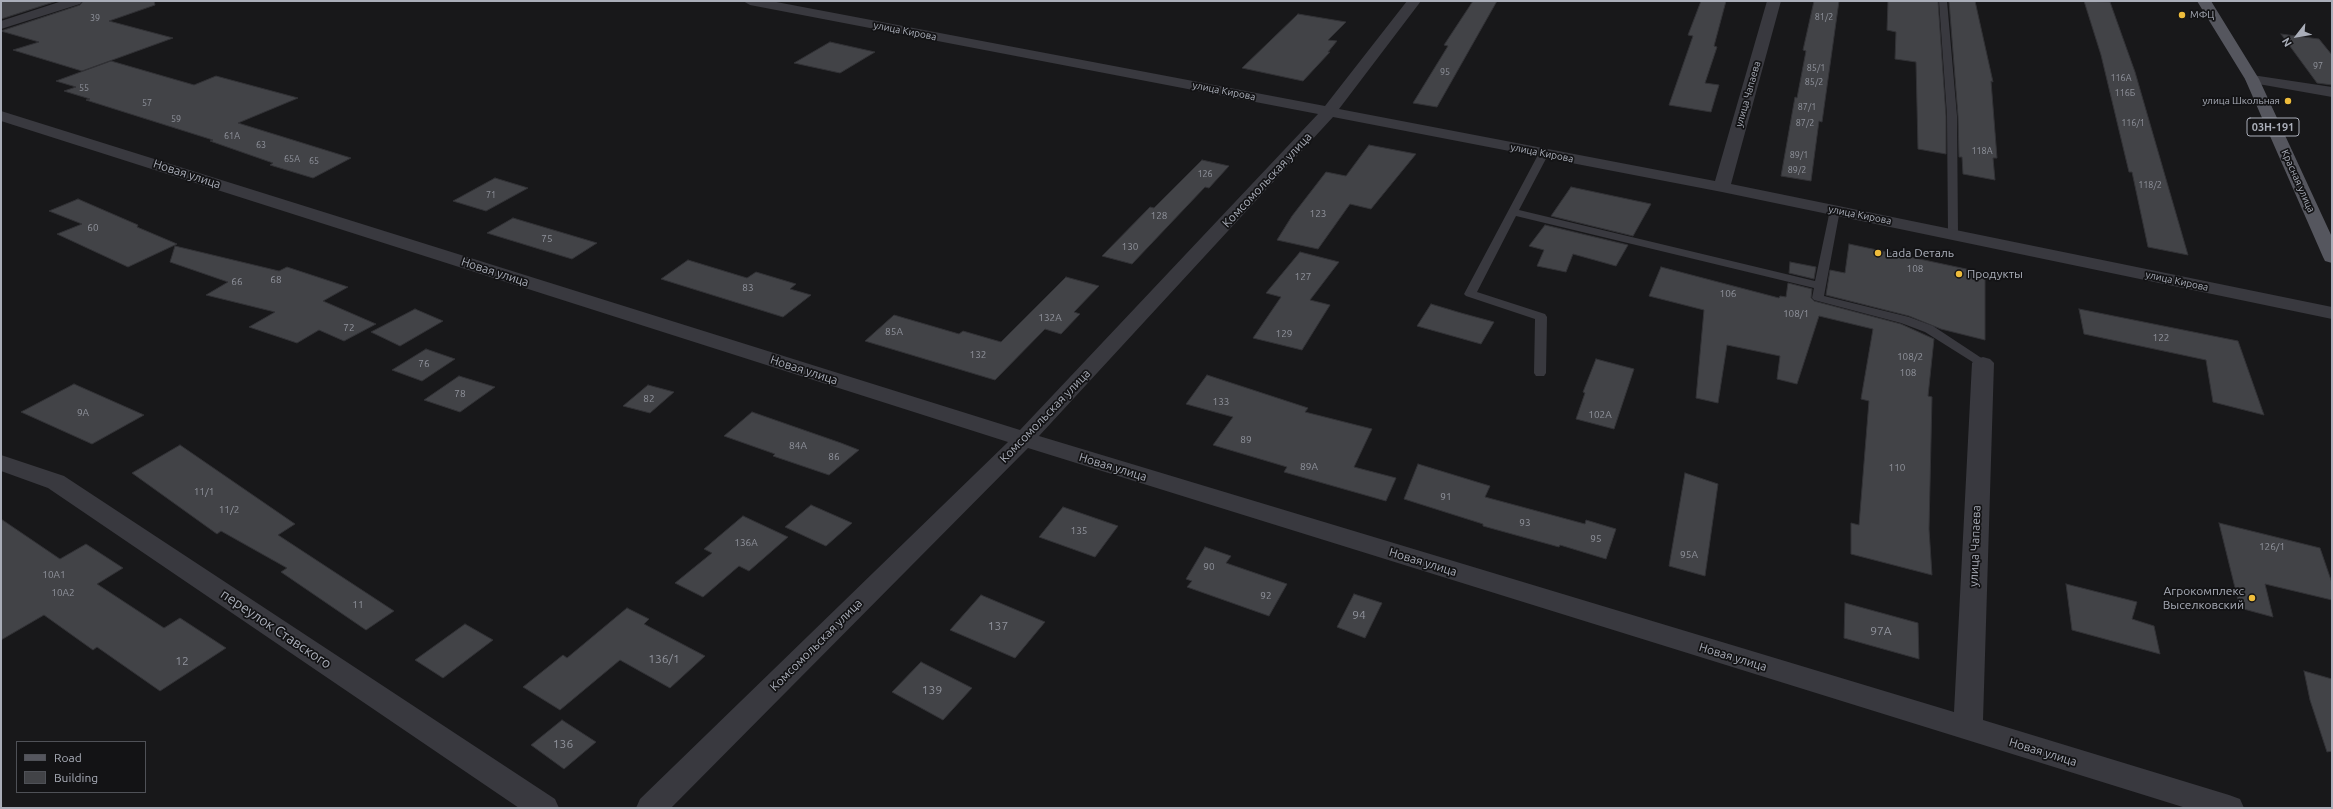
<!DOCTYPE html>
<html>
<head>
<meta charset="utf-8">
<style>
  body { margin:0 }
  #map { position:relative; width:2333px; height:809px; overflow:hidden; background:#18181a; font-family:Ubuntu,sans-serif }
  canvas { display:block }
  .frame { position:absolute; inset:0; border:2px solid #aaaeb9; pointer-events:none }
  .legend { position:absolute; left:16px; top:741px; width:130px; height:52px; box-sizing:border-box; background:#131315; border:1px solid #4f5157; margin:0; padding:5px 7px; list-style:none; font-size:12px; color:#aaaeb9 }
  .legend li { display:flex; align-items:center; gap:8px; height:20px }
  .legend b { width:20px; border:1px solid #4f5157 }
  .north { position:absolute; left:2277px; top:16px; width:40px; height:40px; -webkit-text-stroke:3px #131315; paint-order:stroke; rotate:239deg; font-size:11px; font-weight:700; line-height:16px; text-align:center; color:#aaaeb9 }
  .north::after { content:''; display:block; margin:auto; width:14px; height:18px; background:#aaaeb9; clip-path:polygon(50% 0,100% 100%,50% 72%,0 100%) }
</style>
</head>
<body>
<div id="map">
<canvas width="2333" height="809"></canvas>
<div class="frame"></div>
<ul class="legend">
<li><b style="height:5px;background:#55565e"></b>Road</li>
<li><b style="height:11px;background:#424347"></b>Building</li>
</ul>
<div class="north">N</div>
</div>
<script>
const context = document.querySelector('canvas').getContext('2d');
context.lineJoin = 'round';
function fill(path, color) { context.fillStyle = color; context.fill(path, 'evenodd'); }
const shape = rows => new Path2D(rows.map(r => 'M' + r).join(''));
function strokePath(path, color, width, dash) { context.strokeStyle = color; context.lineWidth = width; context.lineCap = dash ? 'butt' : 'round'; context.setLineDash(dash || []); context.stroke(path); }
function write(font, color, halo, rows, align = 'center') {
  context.font = font + ' Ubuntu,sans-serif'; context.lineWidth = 3.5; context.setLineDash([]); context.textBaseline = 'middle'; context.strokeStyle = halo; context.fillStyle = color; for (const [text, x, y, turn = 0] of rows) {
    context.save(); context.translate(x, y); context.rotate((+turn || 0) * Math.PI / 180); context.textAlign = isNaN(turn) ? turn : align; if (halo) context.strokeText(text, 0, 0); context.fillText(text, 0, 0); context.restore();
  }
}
const building = shape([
  [1,1,57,1,1,19,1,1],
  [83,1,154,1,155,5,109,21,173,38,82,71,13,50,39,42,1,31,80,5,83,1],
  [1473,1,1497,1,1437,107,1413,103,1448,46,1444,45,1473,1],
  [1701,1,1726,1,1714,46,1717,47,1705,83,1719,85,1711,112,1669,105,1693,36,1688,35,1701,1],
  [1814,1,1839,1,1822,122,1819,121,1811,181,1781,176,1795,97,1797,98,1806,51,1803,50,1814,1],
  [1888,1,1938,1,1946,116,1946,154,1918,149,1916,62,1895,59,1896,32,1887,30,1888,1],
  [1949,1,1975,1,1993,82,1991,81,1997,158,1993,158,1995,180,1963,174,1962,157,1959,157,1958,116,1949,1],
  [2084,1,2110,2,2135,72,2188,255,2148,247,2132,172,2129,172,2101,55,2084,1],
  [1298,14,1346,22,1328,40,1337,41,1328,52,1330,52,1303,81,1242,68,1298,14],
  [2281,34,2319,39,2332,55,2332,85,2317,83,2281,34],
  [830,42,875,52,840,73,794,63,830,42],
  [111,61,194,85,216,76,298,98,238,123,351,158,313,178,270,165,273,163,210,141,213,140,86,100,90,99,64,91,76,87,56,81,111,61],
  [1369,145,1416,154,1371,209,1350,204,1318,249,1277,240,1292,216,1326,172,1346,176,1369,145],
  [1202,160,1229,166,1209,188,1205,187,1132,264,1102,256,1150,207,1154,208,1202,160],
  [495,178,528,188,486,211,453,201,495,178],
  [1571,187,1651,204,1633,236,1551,216,1571,187],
  [78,199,138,225,137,227,177,244,128,267,57,234,82,224,49,211,78,199],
  [513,218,597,243,572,259,487,233,513,218],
  [1545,225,1628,245,1616,266,1573,254,1566,272,1537,266,1544,250,1529,246,1545,225],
  [1849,244,1985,273,1985,340,1941,329,1909,316,1826,295,1830,270,1845,273,1849,244],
  [175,246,279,271,287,267,348,287,323,301,376,324,344,341,319,330,297,343,249,327,275,312,206,295,228,282,170,262,175,246],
  [1300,252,1339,262,1310,300,1330,305,1302,350,1253,338,1281,297,1266,293,1300,252],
  [688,260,747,278,756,272,796,284,790,289,811,295,783,317,661,279,688,260],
  [1790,262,1816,267,1814,279,1789,273,1790,262],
  [1661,267,1779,298,1780,296,1786,297,1788,283,1812,289,1811,298,1814,301,1901,324,1934,339,1928,396,1932,397,1929,529,1932,575,1851,554,1851,523,1859,525,1869,401,1861,399,1873,329,1819,316,1797,384,1777,379,1780,356,1727,345,1718,403,1696,398,1704,310,1649,296,1661,267],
  [1066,277,1099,286,1074,312,1080,314,1061,334,1045,329,995,380,865,341,894,315,959,334,963,331,1001,342,1066,277],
  [1431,304,1461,313,1494,322,1481,344,1417,326,1431,304],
  [415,309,443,321,400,346,371,332,415,309],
  [2079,309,2238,341,2264,415,2213,402,2206,360,2084,334,2079,309],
  [426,349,455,359,422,381,392,370,426,349],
  [1596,359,1634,369,1614,429,1576,419,1585,393,1583,392,1596,359],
  [1207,375,1308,408,1305,412,1372,429,1354,467,1396,478,1386,501,1284,472,1287,467,1213,445,1233,417,1186,404,1207,375],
  [459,376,495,387,460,412,424,400,459,376],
  [74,384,144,415,92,444,21,412,74,384],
  [648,385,674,392,650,413,623,406,648,385],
  [752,412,841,443,859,450,829,475,773,456,775,454,724,436,752,412],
  [180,445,295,524,278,535,394,611,366,630,281,572,287,568,221,531,217,534,132,473,180,445],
  [1418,464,1490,486,1485,497,1585,524,1586,520,1616,529,1606,559,1560,545,1559,547,1483,526,1483,524,1404,499,1418,464],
  [1685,473,1718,484,1705,576,1669,566,1685,473],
  [811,505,852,523,826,546,785,527,811,505],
  [1063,507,1118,526,1095,557,1039,537,1063,507],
  [743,516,788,537,749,571,739,566,703,597,675,583,712,553,704,549,743,516],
  [1,519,60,559,86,544,123,568,97,584,164,628,180,618,226,648,160,691,97,647,93,650,44,615,1,640,1,519],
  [2219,523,2320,548,2332,583,2332,600,2265,584,2273,617,2240,608,2219,523],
  [1205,547,1231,556,1226,563,1287,584,1269,616,1187,587,1192,581,1186,579,1205,547],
  [2066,584,2137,602,2132,619,2154,626,2160,654,2072,630,2066,584],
  [1354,594,1382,603,1365,638,1337,627,1354,594],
  [981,595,1045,622,1015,658,950,630,981,595],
  [1845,603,1918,623,1919,659,1844,638,1845,603],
  [627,608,649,619,644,624,705,656,670,688,620,660,560,710,523,687,563,655,567,658,627,608],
  [465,624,493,640,443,678,415,660,465,624],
  [921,662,972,688,943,720,892,692,921,662],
  [2304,671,2332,679,2332,751,2327,752,2310,700,2304,671],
  [562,720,596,742,564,769,531,745,562,720]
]);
fill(building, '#424347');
strokePath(building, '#323236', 1);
fill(shape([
  [1939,1,1947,1,1957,116,1958,234,1953,237,1948,234,1947,116,1939,1],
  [1544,150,1549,153,1519,210,1815,281,1830,210,1831,208,1839,208,1840,210,1824,296,1909,317,1933,326,1989,363,1987,366,1979,366,1925,332,1901,323,1814,300,1812,298,1814,288,1516,216,1477,292,1545,314,1547,317,1546,373,1544,376,1536,376,1534,373,1535,319,1466,296,1464,294,1539,153,1544,150]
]), '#39393f');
fill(shape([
  [62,1,82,1,80,4,1,29,1,21,62,1],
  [743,1,771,1,1325,106,1407,1,1421,1,1339,109,1715,181,1767,1,1781,1,1731,184,2332,307,2332,319,1722,192,1333,117,1039,436,1954,712,1972,363,1976,359,1983,357,1990,359,1994,363,1983,720,2229,795,2240,799,2244,808,2186,808,1028,448,671,808,636,808,640,799,1008,442,1,121,1,111,1020,430,1318,114,750,5,743,1],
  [2252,75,2332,87,2332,97,2247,82,2245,79,2252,75],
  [1,455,64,476,555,799,559,808,519,808,48,488,1,471,1,455]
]), '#39393f');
fill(shape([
  [2197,1,2211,1,2259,79,2332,237,2332,263,2325,261,2323,257,2245,79,2197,1]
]), '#55565e');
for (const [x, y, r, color] of [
  [2182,15,4,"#eebc3b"],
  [2288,101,4,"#eebc3b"],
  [1878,253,4,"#eebc3b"],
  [1959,274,4,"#eebc3b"],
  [2252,598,4,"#eebc3b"]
]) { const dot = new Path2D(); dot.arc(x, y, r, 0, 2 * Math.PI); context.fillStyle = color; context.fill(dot); strokePath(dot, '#131315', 1.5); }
write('9px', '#90939c', null, [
  ["81/2",1824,17],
  ["39",95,18],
  ["97",2318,66],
  ["85/1",1816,68],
  ["95",1445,72],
  ["116А",2121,78],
  ["85/2",1814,82],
  ["55",84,88],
  ["116Б",2125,93],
  ["57",147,103],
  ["87/1",1807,107],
  ["59",176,119],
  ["87/2",1805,123],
  ["116/1",2133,123],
  ["61А",232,136],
  ["63",261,145],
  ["118А",1982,151],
  ["89/1",1799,155],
  ["65А",292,159],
  ["65",314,161],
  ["89/2",1797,170],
  ["126",1205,174],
  ["118/2",2150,185],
  ["71",491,195]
]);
write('10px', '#aaaeb9', '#131315', [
  ["МФЦ",2190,15],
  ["улица Школьная",2280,101,"right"]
], 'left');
write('10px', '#aaaeb9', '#131315', [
  ["улица Кирова",905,31,11],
  ["улица Кирова",1224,91,11],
  ["улица Чапаева",1748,94,-74],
  ["улица Кирова",1542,153,11],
  ["Красная улица",2298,181,66],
  ["улица Кирова",1860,215,11],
  ["улица Кирова",2177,281,12]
]);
write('10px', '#90939c', null, [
  ["123",1318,214],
  ["128",1159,216],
  ["60",93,228],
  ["75",547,239],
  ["130",1130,247],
  ["108",1915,269],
  ["127",1303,277],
  ["68",276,280],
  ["66",237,282],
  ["83",748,288],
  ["106",1728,294],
  ["108/1",1796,314],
  ["132А",1050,318],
  ["72",349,328],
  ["85А",894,332],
  ["129",1284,334],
  ["122",2161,338],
  ["132",978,355],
  ["108/2",1910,357],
  ["76",424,364],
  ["108",1908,373],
  ["78",460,394],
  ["82",649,399],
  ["133",1221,402],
  ["9А",83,413],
  ["102А",1600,415],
  ["89",1246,440],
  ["84А",798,446],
  ["86",834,457],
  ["89А",1309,467],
  ["110",1897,468],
  ["11/1",204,492],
  ["91",1446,497],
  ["11/2",229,510],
  ["93",1525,523],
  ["135",1079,531],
  ["95",1596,539],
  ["136А",746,543],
  ["126/1",2272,547],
  ["95А",1689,555],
  ["90",1209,567],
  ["10А1",54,575],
  ["10А2",63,593],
  ["92",1266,596],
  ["11",358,605]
]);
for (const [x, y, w] of [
  [2273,127,52]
]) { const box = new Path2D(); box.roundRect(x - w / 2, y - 9, w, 18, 3); context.fillStyle = '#131315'; context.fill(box); strokePath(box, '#aaaeb9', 1); }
write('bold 11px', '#aaaeb9', null, [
  ["03Н-191",2273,127]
]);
write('12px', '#aaaeb9', '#131315', [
  ["Новая улица",187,174,18],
  ["Комсомольская улица",1267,180,-47],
  ["Новая улица",495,272,18],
  ["Новая улица",804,370,18],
  ["Комсомольская улица",1045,416,-46],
  ["Новая улица",1113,467,17],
  ["улица Чапаева",1975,546,-88],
  ["Новая улица",1423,562,17],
  ["Комсомольская улица",816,645,-45],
  ["Новая улица",1733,657,17],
  ["Новая улица",2043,752,17]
]);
write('12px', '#aaaeb9', '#131315', [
  ["Lada Dеталь",1886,253],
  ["Продукты",1967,274],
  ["Агрокомплекс",2244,591,"right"],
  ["Выселковский",2244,605,"right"]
], 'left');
write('12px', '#90939c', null, [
  ["94",1359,615],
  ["137",998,626],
  ["97А",1881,631],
  ["136/1",664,659],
  ["12",182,661],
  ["139",932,690],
  ["136",563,744]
]);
write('14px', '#aaaeb9', '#131315', [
  ["переулок Ставского",276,629,34]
]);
</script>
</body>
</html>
